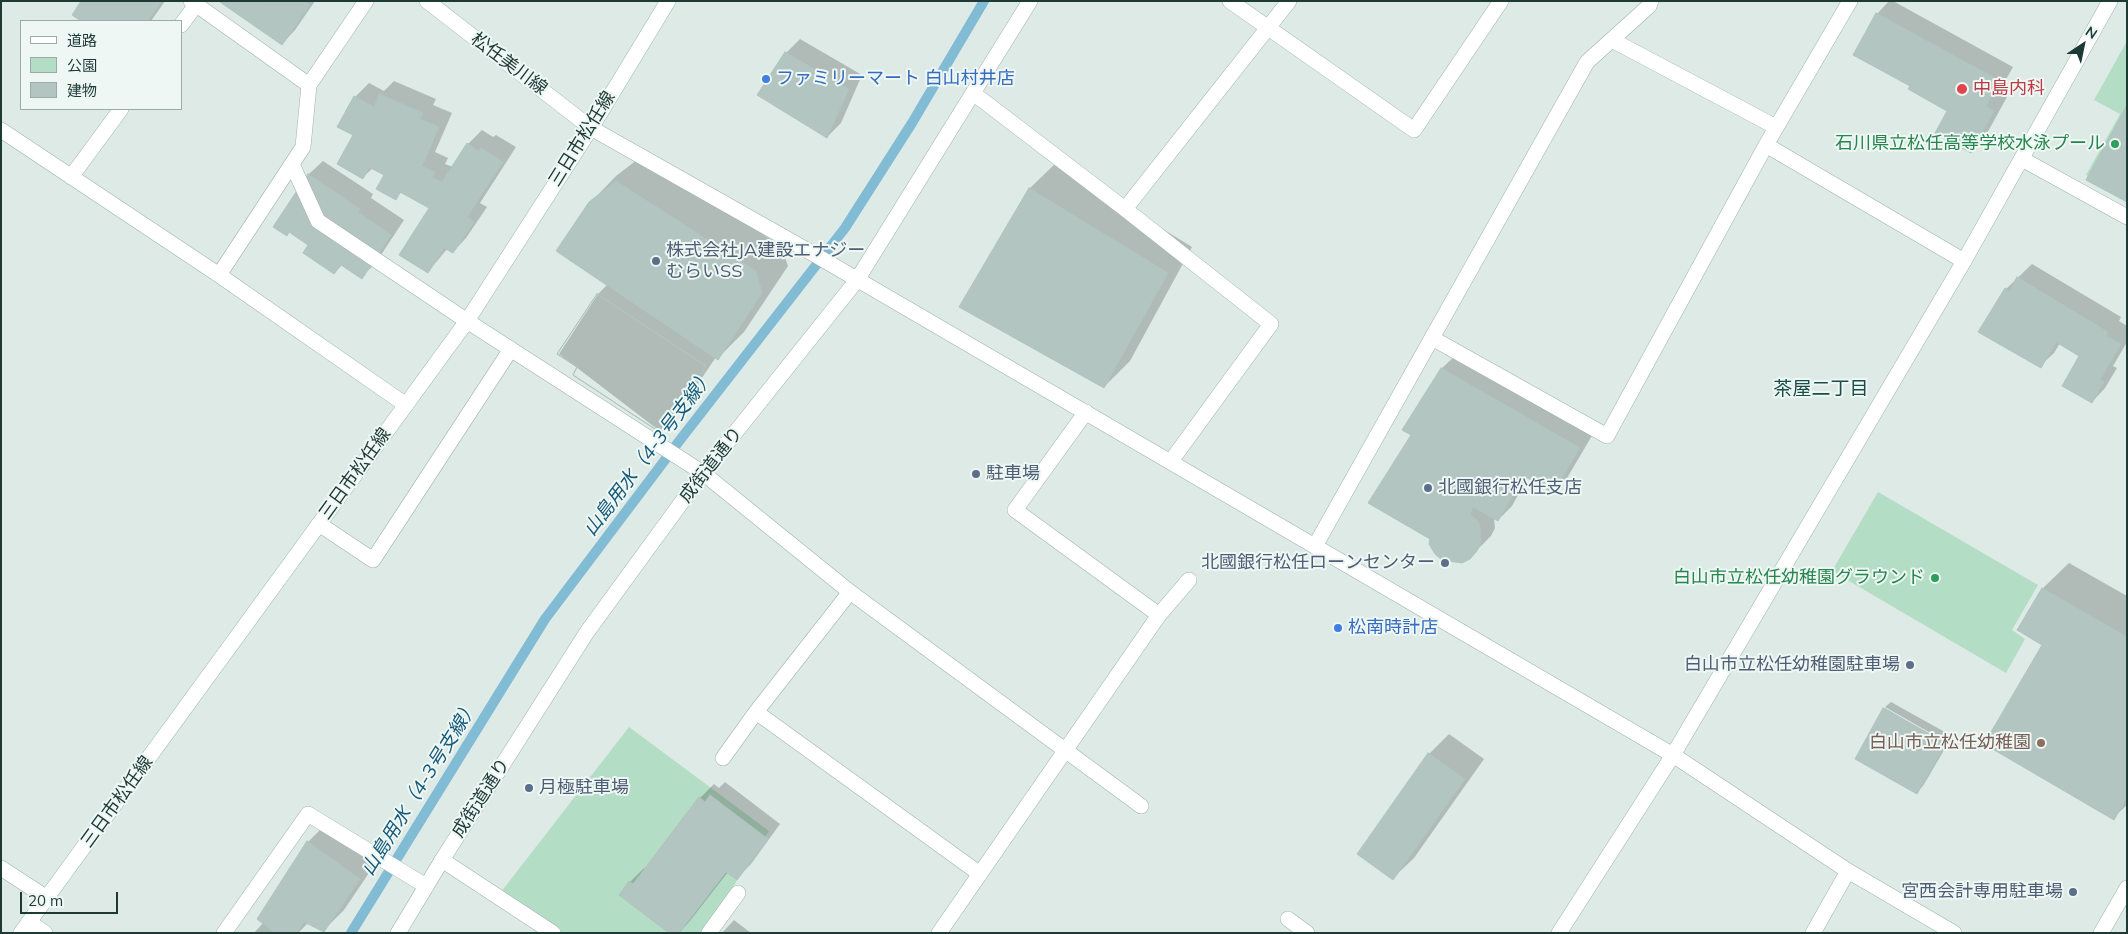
<!DOCTYPE html>
<html>
<head>
<meta charset="utf-8">
<style>
  body { margin:0 }
  #map { position:relative; width:2128px; height:934px; overflow:hidden; background:#ddeae6; font-family:Mulish,"Noto Sans JP",sans-serif }
  canvas { display:block }
  .frame { position:absolute; inset:0; border:2px solid #1e3a37; pointer-events:none }
  .legend { position:absolute; left:20px; top:20px; width:162px; height:90px; box-sizing:border-box; background:#eef7f4; border:1px solid #9baba8; margin:0; padding:6px 9px; list-style:none; font-size:15px; color:#1e3a37 }
  .legend li { display:flex; align-items:center; gap:10px; height:25px }
  .legend b { width:25px; border:1px solid #9baba8 }
  .north { position:absolute; left:2058px; top:20px; width:50px; height:50px; -webkit-text-stroke:4px #eef7f4; paint-order:stroke; rotate:34deg; font-size:14px; font-weight:700; line-height:20px; text-align:center; color:#1e3a37 }
  .north::after { content:''; display:block; margin:auto; width:18px; height:22px; background:#1e3a37; clip-path:polygon(50% 0,100% 100%,50% 72%,0 100%) }
  .scale { position:absolute; left:20px; top:892px; width:98px; height:22px; box-sizing:border-box; border:2px solid #1e3a37; border-top:0; padding-left:6px; font-size:15px; line-height:18px; white-space:nowrap; color:#1e3a37; -webkit-text-stroke:4px #eef7f4; paint-order:stroke }
</style>
</head>
<body>
<div id="map">
<canvas width="2128" height="934"></canvas>
<div class="frame"></div>
<ul class="legend">
<li><b style="height:6px;background:#fff"></b>道路</li>
<li><b style="height:14px;background:#b4ddc5"></b>公園</li>
<li><b style="height:14px;background:#b2c5c0"></b>建物</li>
</ul>
<div class="north">N</div>
<div class="scale">20 m</div>
</div>
<script>
const context = document.querySelector('canvas').getContext('2d');
context.lineJoin = 'round';
function fill(path, color) { context.fillStyle = color; context.fill(path, 'evenodd'); }
const shape = rows => new Path2D(rows.map(r => 'M' + r).join(''));
function strokePath(path, color, width, dash) { context.strokeStyle = color; context.lineWidth = width; context.lineCap = dash ? 'butt' : 'round'; context.setLineDash(dash || []); context.stroke(path); }
function write(font, color, halo, rows, align = 'center') {
  context.font = font + ' Mulish,"Noto Sans JP",sans-serif'; context.lineWidth = 4; context.setLineDash([]); context.textBaseline = 'middle'; context.strokeStyle = halo; context.fillStyle = color; for (const [text, x, y, turn = 0] of rows) {
    context.save(); context.translate(x, y); context.rotate((+turn || 0) * Math.PI / 180); context.textAlign = isNaN(turn) ? turn : align; if (halo) context.strokeText(text, 0, 0); context.fillText(text, 0, 0); context.restore();
  }
}
fill(shape([
  [2127,41,2127,197,2086,175,2120,114,2094,100],
  [1878,492,2038,585,2012,630,2025,639,2006,673,1832,571],
  [629,727,769,831,703,933,562,933,501,892]
]), '#b4ddc5');
fill(shape([
  [82,1,165,1,151,21,83,21,73,14],
  [315,1,295,30,282,44,222,2],
  [1889,1,1893,1,2013,67,1999,92,2007,97,1985,137,1971,151,1948,110,1911,86,1877,14],
  [800,39,862,75,841,123,827,137,786,53],
  [394,81,436,99,433,105,452,113,435,152,448,158,445,164,453,167,468,144,482,130,493,137,496,135,516,147,480,203,487,207,466,238,453,252,447,249,428,272,431,207,402,192,395,198,386,175,373,168,363,177,355,135,355,97,369,83,384,91],
  [642,156,781,246,788,266,744,332,718,358,716,357,675,418,661,432,559,354,598,294,608,284,590,203,616,176],
  [323,161,373,194,371,198,404,220,375,264,361,277,342,265,334,273,310,245,290,231,286,235,275,227,309,174],
  [1056,163,1192,247,1130,361,1104,387,961,306,1030,188],
  [2032,264,2121,317,2119,321,2127,326,2127,342,2113,366,2117,368,2105,388,2092,402,2081,355,2060,343,2054,353,2040,366,2006,289],
  [1456,355,1593,434,1567,478,1553,492,1528,477,1512,506,1498,520,1494,518,1495,528,1491,536,1469,558,1432,538,1412,435,1403,429,1442,368],
  [2069,563,2127,596,2127,805,2113,818,2044,645,2019,630,2043,588],
  [1891,702,1952,736,1948,743,1885,707],
  [1885,708,1947,745,1923,786,1917,792,1856,758],
  [1449,734,1484,759,1414,858,1393,878,1429,754],
  [725,782,780,824,751,864,737,878,728,872,689,922,679,933,630,882,644,868,646,869,700,798,714,784,719,788],
  [329,821,379,858,344,910,323,931,308,923,298,933,254,933,263,923,259,919,308,842],
  [734,920,751,933,722,933]
]), '#0003');
strokePath(shape([
  [351,933,545,619,680,440,845,228,912,123,984,1]
]), '#81bbd4', 10);
const building = shape([
  [81,1,162,1,148,21,81,21,72,15,81,1],
  [304,1,310,5,282,45,220,2,304,1],
  [1876,13,2000,81,1986,106,1994,111,1971,153,1935,133,1947,111,1908,89,1910,86,1853,55,1876,13],
  [785,52,849,89,827,138,757,95,785,52],
  [379,94,423,113,420,119,439,127,422,166,435,172,432,178,442,182,467,143,479,151,481,148,503,162,467,217,474,222,453,253,444,248,428,273,399,255,429,208,400,192,396,200,376,189,384,175,369,167,363,179,337,164,353,135,337,127,354,96,374,107,379,94],
  [2127,105,2127,202,2086,180,2127,105],
  [308,174,360,209,358,212,391,235,362,279,341,265,334,274,303,253,308,245,289,232,287,236,273,227,308,174],
  [616,181,756,271,762,293,718,360,556,251,589,202,616,181],
  [1029,188,1168,273,1104,388,959,307,1029,188],
  [2017,277,2108,332,2106,336,2121,344,2100,380,2104,382,2092,403,2062,386,2079,356,2056,342,2041,368,1978,332,2005,288,2010,291,2017,277],
  [597,294,706,366,661,433,573,375,577,367,557,354,597,294],
  [597,294,706,366,661,433,573,375,577,367,557,354,597,294],
  [1441,368,1580,448,1553,493,1524,476,1498,521,1473,507,1470,514,1478,521,1480,527,1481,542,1477,551,1470,559,1462,563,1442,560,1435,554,1429,544,1430,539,1368,503,1411,435,1402,430,1441,368],
  [2042,588,2127,637,2127,797,2114,820,1984,744,2042,645,2017,630,2042,588],
  [1883,708,1946,743,1917,794,1855,759,1883,708],
  [1428,753,1465,779,1393,880,1357,854,1428,753],
  [710,795,768,839,737,880,726,872,679,933,669,933,619,895,629,881,633,884,699,797,705,802,710,795],
  [307,841,360,879,324,932,304,922,297,933,274,933,257,919,307,841]
]);
fill(building, '#b2c5c0');
strokePath(building, '#afc4be', 1);
const minor = shape([
  [191,1,309,85],
  [1230,1,1414,130,1501,1],
  [181,25,196,5],
  [1612,40,1776,127],
  [973,93,1125,209,1271,324,1171,461],
  [1,130,219,275,406,405],
  [1766,145,1964,261],
  [2022,159,2127,217],
  [292,164,318,221,467,321,703,473,850,592,1141,806],
  [71,177,121,109],
  [1125,209,1289,1],
  [219,275,303,147,309,85,366,1],
  [1432,338,1607,436,1766,145,1850,1],
  [1086,412,1015,510,1159,615],
  [319,524,373,560,511,349],
  [1315,546,1587,62,1649,6,1651,1],
  [850,592,756,712,980,874],
  [723,758,756,712],
  [442,860,553,933],
  [1,868,47,898],
  [1288,919,1307,933],
  [29,922,45,933],
  [224,933,308,814,426,886],
  [709,933,738,893],
  [939,933,1159,615,1189,580],
  [1813,933,1848,871],
  [2101,933,2127,888]
]);
const tertiary = shape([
  [591,128,805,249,1673,755,1848,871,1954,933],
  [398,933,442,860,587,632,703,473,857,280,1030,1],
  [1559,933,1673,755,1964,261,2110,1]
]);
const secondary = shape([
  [427,1,591,128],
  [21,933,467,321,591,128,668,1]
]);
strokePath(minor, '#a0b2ae', 16);
strokePath(tertiary, '#a0b2ae', 16);
strokePath(secondary, '#9cb7b1', 16);
strokePath(minor, '#fff', 15);
strokePath(tertiary, '#fff', 15);
strokePath(secondary, '#fff', 15);
for (const [x, y, r, color] of [
  [766,79,5,"#3f7fe0"],
  [1962,89,6,"#e0444e"],
  [2115,144,5,"#2e9e5b"],
  [656,261,5,"#5c6f8a"],
  [976,474,5,"#5c6f8a"],
  [1428,488,5,"#5c6f8a"],
  [1445,563,5,"#5c6f8a"],
  [1935,578,5,"#2e9e5b"],
  [1338,628,5,"#3f7fe0"],
  [1910,665,5,"#5c6f8a"],
  [2041,743,5,"#8d6e63"],
  [529,788,5,"#5c6f8a"],
  [2073,892,5,"#5c6f8a"]
]) { const dot = new Path2D(); dot.arc(x, y, r, 0, 2 * Math.PI); context.fillStyle = color; context.fill(dot); strokePath(dot, '#eef7f4', 2); }
write('18px', '#1e3a37', '#eef7f4', [
  ["松任美川線",509,64,37],
  ["三日市松任線",582,139,-58],
  ["成街道通り",711,465,-52],
  ["三日市松任線",355,474,-54],
  ["成街道通り",481,798,-57],
  ["三日市松任線",117,802,-54]
]);
write('18px', '#366cbe', '#eef7f4', [
  ["ファミリーマート 白山村井店",776,79],
  ["松南時計店",1348,628]
], 'left');
write('18px', '#be3a42', '#eef7f4', [
  ["中島内科",1973,89]
], 'left');
write('18px', '#27864d', '#eef7f4', [
  ["石川県立松任高等学校水泳プール",2105,144],
  ["白山市立松任幼稚園グラウンド",1925,578]
], 'right');
write('18px', '#4e5e75', '#eef7f4', [
  ["株式会社JA建設エナジー",666,251],
  ["むらいSS",666,272],
  ["駐車場",986,474],
  ["北國銀行松任支店",1438,488],
  ["北國銀行松任ローンセンター",1435,563,"right"],
  ["白山市立松任幼稚園駐車場",1900,665,"right"],
  ["月極駐車場",539,788],
  ["宮西会計専用駐車場",2063,892,"right"]
], 'left');
write('18px', '#785e54', '#eef7f4', [
  ["白山市立松任幼稚園",2031,743]
], 'right');
write('19px', '#194d48', '#eef7f4', [
  ["茶屋二丁目",1821,389]
]);
write('italic 19px', '#155a79', '#eef7f4', [
  ["山島用水（4-3号支線）",649,453,-53],
  ["山島用水（4-3号支線）",420,788,-58]
]);
</script>
</body>
</html>
